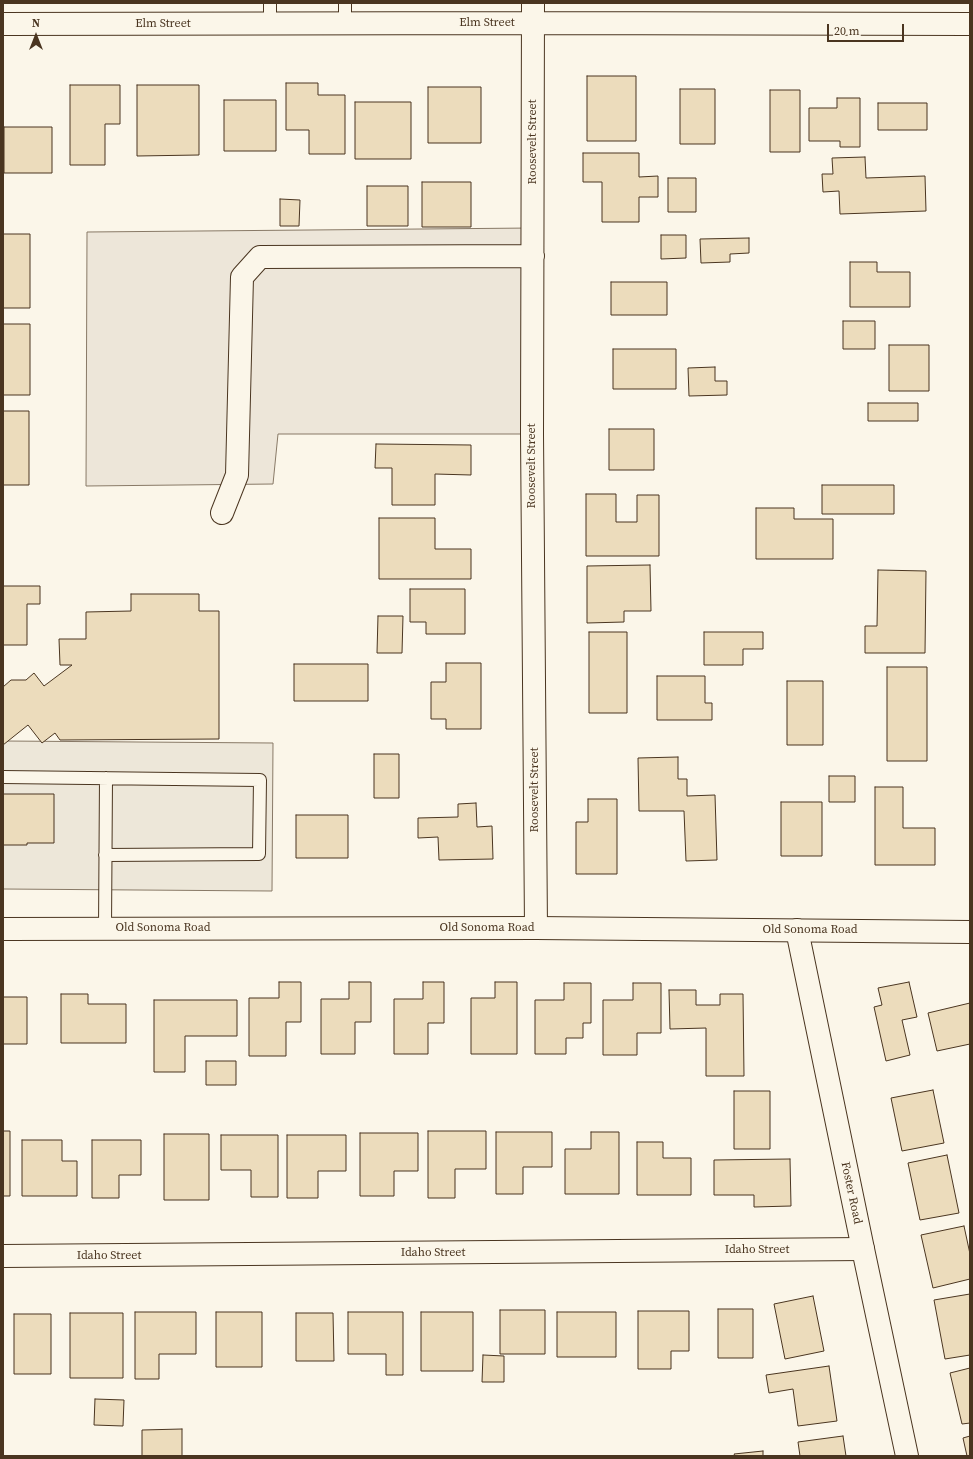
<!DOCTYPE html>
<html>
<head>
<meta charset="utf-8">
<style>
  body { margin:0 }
  #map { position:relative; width:973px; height:1459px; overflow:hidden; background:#fbf6e9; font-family:"Source Serif 4",serif }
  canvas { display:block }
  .frame { position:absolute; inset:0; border:4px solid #4a3520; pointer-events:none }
  .north { position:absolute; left:16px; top:16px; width:40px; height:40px; -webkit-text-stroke:3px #fbf6e9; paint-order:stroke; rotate:0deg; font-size:11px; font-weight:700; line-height:16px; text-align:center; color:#4a3520 }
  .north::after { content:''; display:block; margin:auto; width:14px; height:18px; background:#4a3520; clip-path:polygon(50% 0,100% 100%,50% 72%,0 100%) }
  .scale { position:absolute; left:827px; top:24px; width:77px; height:18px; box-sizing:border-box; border:2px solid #4a3520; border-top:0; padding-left:5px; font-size:12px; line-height:14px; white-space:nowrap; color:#4a3520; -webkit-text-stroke:3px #fbf6e9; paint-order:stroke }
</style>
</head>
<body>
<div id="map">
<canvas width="973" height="1459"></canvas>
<div class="frame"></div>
<div class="north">N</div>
<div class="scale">20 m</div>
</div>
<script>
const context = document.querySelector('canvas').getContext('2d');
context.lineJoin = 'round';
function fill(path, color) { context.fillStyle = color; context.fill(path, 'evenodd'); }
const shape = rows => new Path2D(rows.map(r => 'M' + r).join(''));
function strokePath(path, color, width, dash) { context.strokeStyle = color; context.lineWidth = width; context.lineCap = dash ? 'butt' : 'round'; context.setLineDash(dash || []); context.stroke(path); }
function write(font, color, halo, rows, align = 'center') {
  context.font = font + ' "Source Serif 4",serif'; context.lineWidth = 3; context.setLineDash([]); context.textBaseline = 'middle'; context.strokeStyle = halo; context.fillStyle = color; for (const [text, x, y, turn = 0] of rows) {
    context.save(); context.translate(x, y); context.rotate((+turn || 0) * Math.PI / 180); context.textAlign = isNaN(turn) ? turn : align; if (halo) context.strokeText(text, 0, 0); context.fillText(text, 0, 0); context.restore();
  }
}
const green = shape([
  [533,228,532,434,278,434,273,484,86,486,87,232,533,228]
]);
fill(green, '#ede6d9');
strokePath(green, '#887966', 1);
const parking = shape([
  [3,741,273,743,272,891,3,889,3,741]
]);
fill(parking, '#ede7d9');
strokePath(parking, '#887966', 1);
const building = shape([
  [587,76,636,76,636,141,587,141,587,76],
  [286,83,318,83,318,95,345,95,345,154,309,154,309,130,286,130,286,83],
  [70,85,120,85,120,124,105,124,105,165,70,165,70,85],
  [137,85,199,85,199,155,137,156,137,85],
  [428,87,481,87,481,143,428,143,428,87],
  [680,89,715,89,715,144,680,144,680,89],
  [770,90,800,90,800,152,770,152,770,90],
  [837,98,860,98,860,147,840,147,840,141,809,141,809,108,837,108,837,98],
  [224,100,276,100,276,151,224,151,224,100],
  [355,102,411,102,411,159,355,159,355,102],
  [878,103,927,103,927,130,878,130,878,103],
  [4,127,52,127,52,173,4,173,4,127],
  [583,153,639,153,639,177,658,176,658,197,639,197,639,222,602,222,602,182,583,182,583,153],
  [865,157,866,178,925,176,926,211,840,214,839,191,823,192,822,174,833,174,832,158,865,157],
  [668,178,696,178,696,212,668,212,668,178],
  [422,182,471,182,471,227,422,227,422,182],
  [367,186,408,186,408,226,367,226,367,186],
  [280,199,300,200,299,226,280,226,280,199],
  [3,234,30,234,30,308,3,308,3,234],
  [661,235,686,235,686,258,661,259,661,235],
  [749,238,749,253,730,254,730,262,701,263,700,239,749,238],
  [850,262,877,262,877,272,910,272,910,307,850,307,850,262],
  [611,282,667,282,667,315,611,315,611,282],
  [843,321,875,321,875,349,843,349,843,321],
  [3,324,30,324,30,395,3,395,3,324],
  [889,345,929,345,929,391,889,391,889,345],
  [613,349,676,349,676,389,613,389,613,349],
  [715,367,715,381,727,381,727,395,689,396,688,368,715,367],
  [868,403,918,403,918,421,868,421,868,403],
  [3,411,29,411,29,485,3,485,3,411],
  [609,429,654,429,654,470,609,470,609,429],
  [376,444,471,445,471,475,435,474,435,505,392,505,392,468,375,468,376,444],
  [822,485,894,485,894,514,822,514,822,485],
  [586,494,616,494,616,522,637,522,637,495,659,495,659,556,586,556,586,494],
  [756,508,794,508,794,519,833,519,833,559,756,559,756,508],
  [379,518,435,518,435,549,471,549,471,579,379,579,379,518],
  [650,565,651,611,624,611,624,622,587,623,587,566,650,565],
  [878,570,926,571,925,653,865,653,865,626,877,626,878,570],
  [3,586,40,586,40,604,27,604,27,645,3,645,3,586],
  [410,589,465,589,465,634,426,634,426,622,410,622,410,589],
  [131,594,199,594,199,611,219,611,219,739,60,740,55,733,42,743,28,725,3,745,3,687,11,680,26,680,34,673,44,686,72,665,60,665,59,639,86,639,86,612,131,611,131,594],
  [378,616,403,616,402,653,377,653,378,616],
  [589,632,627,632,627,713,589,713,589,632],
  [704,632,763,632,763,649,743,649,743,665,704,665,704,632],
  [446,663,481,663,481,729,446,729,446,719,431,719,431,682,446,682,446,663],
  [294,664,368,664,368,701,294,701,294,664],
  [887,667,927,667,927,761,887,761,887,667],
  [657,676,705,676,705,703,712,703,712,720,657,720,657,676],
  [787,681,823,681,823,745,787,745,787,681],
  [374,754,399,754,399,798,374,798,374,754],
  [678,757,678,779,687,779,687,796,715,795,717,860,686,861,684,811,639,811,638,758,678,757],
  [829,776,855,776,855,802,829,802,829,776],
  [875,787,903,787,903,828,935,828,935,865,875,865,875,787],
  [3,794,54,794,54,843,27,843,27,845,3,845,3,794],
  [588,799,617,799,617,874,576,874,576,822,588,822,588,799],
  [781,802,822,802,822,856,781,856,781,802],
  [476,803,477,827,492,826,493,859,439,860,438,837,418,838,418,818,458,817,458,804,476,803],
  [296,815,348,815,348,858,296,858,296,815],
  [279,982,301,982,301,1022,286,1022,286,1056,249,1056,249,998,279,998,279,982],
  [349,982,371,982,371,1022,355,1022,355,1054,321,1054,321,999,349,999,349,982],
  [423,982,444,982,444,1023,428,1023,428,1054,394,1054,394,999,423,999,423,982],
  [495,982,517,982,517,1054,471,1054,471,998,495,998,495,982],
  [909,982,917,1017,902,1020,910,1055,886,1061,874,1007,882,1005,878,988,909,982],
  [564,983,591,983,591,1023,583,1023,583,1038,566,1038,566,1054,535,1054,535,1000,564,1000,564,983],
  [633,983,661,983,661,1033,637,1033,637,1055,603,1055,603,1000,633,1000,633,983],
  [669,990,696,990,696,1005,720,1005,720,994,743,994,744,1076,706,1076,706,1028,670,1029,669,990],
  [61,994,88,994,88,1004,126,1004,126,1043,61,1043,61,994],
  [3,997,27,997,27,1044,3,1044,3,997],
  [154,1000,237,1000,237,1036,185,1036,185,1072,154,1072,154,1000],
  [970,1003,970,1044,937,1051,928,1013,970,1003],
  [206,1061,236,1061,236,1085,206,1085,206,1061],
  [933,1090,944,1143,902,1151,891,1098,933,1090],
  [734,1091,770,1091,770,1149,734,1149,734,1091],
  [3,1131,10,1131,10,1196,3,1196,3,1131],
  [428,1131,486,1131,486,1169,455,1169,455,1198,428,1198,428,1131],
  [496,1132,552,1132,552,1167,523,1167,523,1194,496,1194,496,1132],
  [591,1132,619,1132,619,1194,565,1194,565,1149,591,1149,591,1132],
  [360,1133,418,1133,418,1171,394,1171,394,1196,360,1196,360,1133],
  [164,1134,209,1134,209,1200,164,1200,164,1134],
  [221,1135,278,1135,278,1197,251,1197,251,1170,221,1170,221,1135],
  [287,1135,346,1135,346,1171,318,1171,318,1198,287,1198,287,1135],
  [22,1140,62,1140,62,1161,77,1161,77,1196,22,1196,22,1140],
  [92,1140,141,1140,141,1175,119,1175,119,1198,92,1198,92,1140],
  [637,1142,663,1142,663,1158,691,1158,691,1195,637,1195,637,1142],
  [947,1155,959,1213,920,1220,908,1163,947,1155],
  [790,1159,791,1206,754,1207,754,1195,714,1195,714,1160,790,1159],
  [964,1226,970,1254,970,1279,933,1288,921,1235,964,1226],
  [970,1294,970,1355,945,1359,934,1300,970,1294],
  [813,1296,824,1351,785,1359,774,1304,813,1296],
  [718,1309,753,1309,753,1358,718,1358,718,1309],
  [500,1310,545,1310,545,1354,500,1354,500,1310],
  [638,1311,689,1311,689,1351,671,1351,671,1369,638,1369,638,1311],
  [135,1312,196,1312,196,1354,159,1354,159,1379,135,1379,135,1312],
  [216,1312,262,1312,262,1367,216,1367,216,1312],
  [348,1312,403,1312,403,1375,386,1375,386,1354,348,1354,348,1312],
  [421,1312,473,1312,473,1371,421,1371,421,1312],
  [557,1312,616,1312,616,1357,557,1357,557,1312],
  [70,1313,123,1313,123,1378,70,1378,70,1313],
  [296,1313,333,1313,334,1361,296,1361,296,1313],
  [14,1314,51,1314,51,1374,14,1374,14,1314],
  [483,1355,504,1356,504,1382,482,1382,483,1355],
  [829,1366,837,1421,798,1426,793,1389,769,1393,766,1375,829,1366],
  [970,1368,970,1423,962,1424,950,1373,970,1368],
  [95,1399,124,1400,123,1426,94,1425,95,1399],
  [182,1429,182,1456,142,1456,142,1430,182,1429],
  [843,1436,846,1456,800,1456,798,1442,843,1436],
  [970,1436,970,1456,967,1456,963,1438,970,1436],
  [763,1451,763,1456,735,1456,734,1454,763,1451]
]);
fill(building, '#ecdcbc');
strokePath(building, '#4a3520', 1);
const service = shape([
  [270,24,270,3],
  [345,24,345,3],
  [3,777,260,780,259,854,105,855],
  [105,928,106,778]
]);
const minor = shape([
  [533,3,532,434,536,928],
  [3,24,533,23,970,24],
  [222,513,237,475,242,277,260,257,533,256],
  [3,1256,863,1249]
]);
const tertiary = shape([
  [797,930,863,1249,907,1456]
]);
const secondary = shape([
  [3,929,536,928,970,932]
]);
strokePath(service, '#4a3520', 14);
strokePath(minor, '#4a3520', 24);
strokePath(tertiary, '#4a3520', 24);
strokePath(secondary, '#4a3520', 24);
strokePath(service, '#fbf6e9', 12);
strokePath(minor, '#fbf6e9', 22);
strokePath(tertiary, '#fbf6e9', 22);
strokePath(secondary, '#fbf6e9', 22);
write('12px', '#4a3520', '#fbf6e9', [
  ["Elm Street",487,23],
  ["Elm Street",163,24],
  ["Roosevelt Street",533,142,-90],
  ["Roosevelt Street",532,466,-90],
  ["Roosevelt Street",535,790,-90],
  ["Old Sonoma Road",163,928],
  ["Old Sonoma Road",487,928],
  ["Old Sonoma Road",810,930],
  ["Foster Road",851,1193,78],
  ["Idaho Street",757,1250],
  ["Idaho Street",433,1253],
  ["Idaho Street",109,1256]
]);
</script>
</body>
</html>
